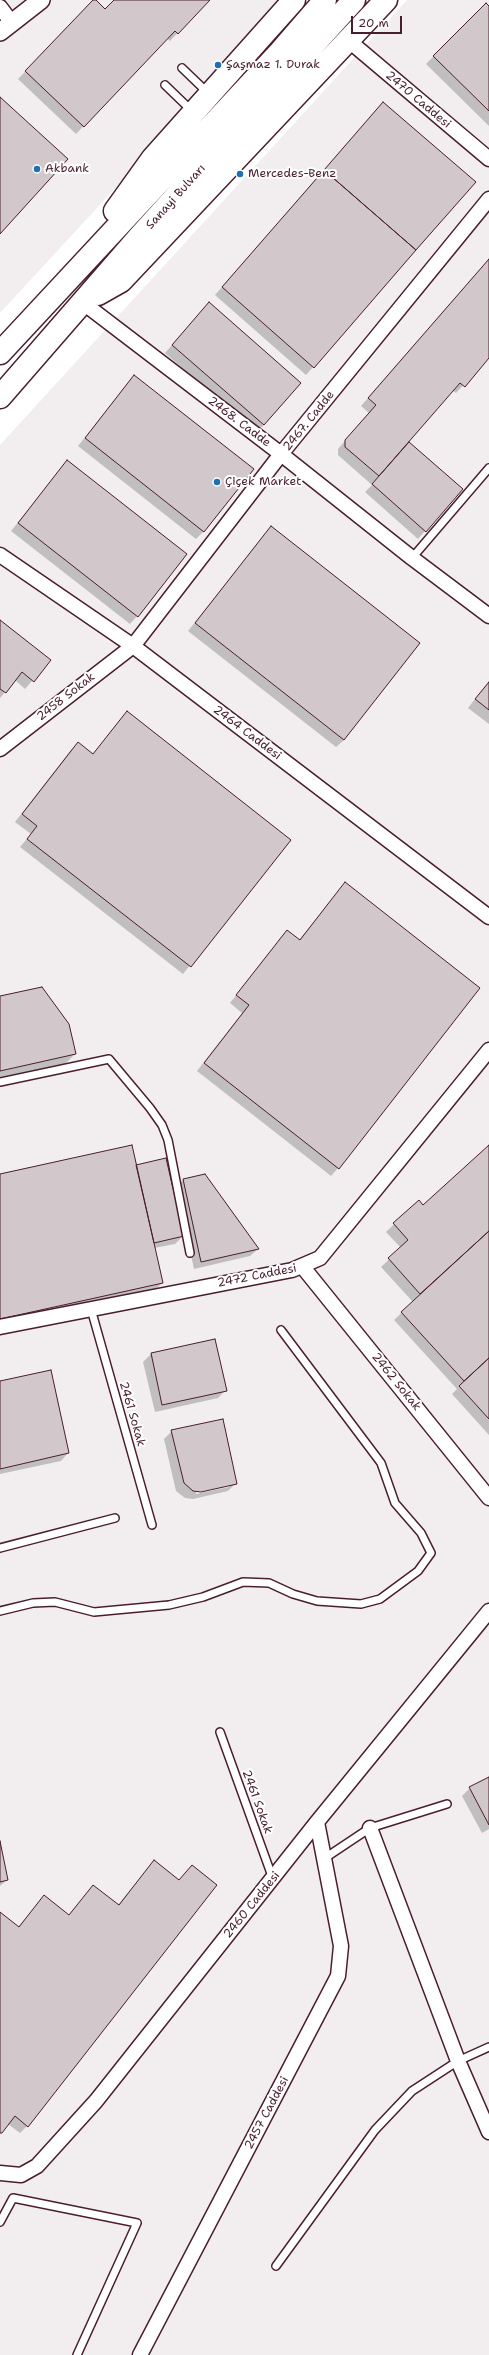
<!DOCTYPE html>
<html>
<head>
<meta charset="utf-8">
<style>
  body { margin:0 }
  #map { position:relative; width:489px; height:2355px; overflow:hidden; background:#fff; font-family:"Shantell Sans",sans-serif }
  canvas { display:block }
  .scale { position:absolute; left:351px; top:16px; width:51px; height:18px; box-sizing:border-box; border:2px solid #4a1f2b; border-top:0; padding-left:5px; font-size:12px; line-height:14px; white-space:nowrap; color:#4a1f2b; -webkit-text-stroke:3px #fff; paint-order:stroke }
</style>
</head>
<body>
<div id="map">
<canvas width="489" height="2355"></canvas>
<div class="scale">20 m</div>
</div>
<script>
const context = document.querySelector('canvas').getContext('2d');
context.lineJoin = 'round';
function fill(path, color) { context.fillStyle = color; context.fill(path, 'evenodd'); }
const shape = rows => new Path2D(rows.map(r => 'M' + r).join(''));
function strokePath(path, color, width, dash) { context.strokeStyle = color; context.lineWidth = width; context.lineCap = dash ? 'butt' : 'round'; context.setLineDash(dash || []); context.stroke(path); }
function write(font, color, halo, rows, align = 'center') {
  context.font = font + ' "Shantell Sans",sans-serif'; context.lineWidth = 4; context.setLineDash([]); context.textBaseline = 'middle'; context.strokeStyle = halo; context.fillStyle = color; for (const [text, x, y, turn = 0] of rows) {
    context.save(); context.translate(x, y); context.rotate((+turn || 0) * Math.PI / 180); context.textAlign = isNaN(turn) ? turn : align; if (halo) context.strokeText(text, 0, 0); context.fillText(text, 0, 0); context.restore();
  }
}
fill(shape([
  [0,0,289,0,0,313],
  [407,0,489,0,489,2355,0,2355,0,445]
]), '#f2eeef');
fill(shape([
  [94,0,105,10,115,0,208,0,170,41,167,38,76,134,18,79],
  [486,4,489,7,489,126,426,64],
  [383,103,313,367,306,375,215,295],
  [489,259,489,357,456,393,452,390,408,442,462,489,418,539,365,492,372,485,338,455,338,449,369,413,361,406],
  [209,303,264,425,256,432,165,353],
  [134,376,204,531,196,539,78,446],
  [68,461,137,616,130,624,11,531],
  [271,527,344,740,336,747,188,631],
  [0,621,50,660,25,689,15,680,0,698],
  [489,681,489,724,468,708],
  [127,712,290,840,183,974,20,847,31,834,15,822,70,751,78,743,92,755],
  [345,883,338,1168,331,1176,197,1071,242,1013,230,1003,280,939,287,931,299,940],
  [0,997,75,1054,65,1064,0,1078],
  [489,1147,489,1435,452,1394,457,1389,394,1320,413,1302,381,1267,401,1248,386,1232,418,1201,423,1207],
  [135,1166,183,1236,175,1244,154,1248,162,1283,154,1291,0,1324,0,1175],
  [183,1180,258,1249,250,1256,194,1269,176,1187],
  [215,1340,226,1390,218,1398,155,1412,143,1362,151,1354],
  [0,1382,68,1453,61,1461,0,1474],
  [172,1431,236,1483,228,1491,193,1499,185,1498,176,1491,164,1439],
  [229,1485,229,1487,196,1494,196,1492],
  [489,1778,489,1829,482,1833,462,1796,470,1788],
  [0,1846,7,1880,0,1886],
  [154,1861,178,1881,192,1866,27,2126,20,2133,8,2124,0,2134,0,1913,18,1927,44,1897,68,1916,93,1886,118,1905]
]), '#0003');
const building = shape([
  [93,0,96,0,105,9,114,0,210,0,178,34,175,31,84,127,25,71,93,0],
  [486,3,489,6,489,111,433,56,486,3],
  [0,97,68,159,0,234,0,97],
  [383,102,476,182,416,250,324,170,383,102],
  [324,170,416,250,314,368,222,287,324,170],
  [489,259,489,358,465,387,460,383,379,476,345,447,345,440,376,405,368,398,489,259],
  [209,302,301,383,264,425,172,345,209,302],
  [134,375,254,469,204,532,85,438,134,375],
  [409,442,463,489,426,532,372,484,409,442],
  [67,460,187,554,138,617,18,523,67,460],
  [271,526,420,643,344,740,195,623,271,526],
  [0,620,51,660,34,682,22,672,6,693,0,689,0,620],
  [489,682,489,710,475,699,489,682],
  [127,711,291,840,191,967,27,839,37,826,22,814,78,742,93,754,127,711],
  [345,882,480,988,339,1169,204,1063,249,1005,236,995,287,930,300,940,345,882],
  [42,987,69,1024,76,1054,0,1071,0,996,42,987],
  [132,1145,163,1283,0,1319,0,1174,132,1145],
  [489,1145,489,1231,420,1294,388,1258,408,1240,393,1223,419,1200,423,1205,489,1145],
  [166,1158,184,1236,154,1243,136,1165,166,1158],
  [205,1174,259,1249,201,1262,183,1179,205,1174],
  [489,1231,489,1358,464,1381,401,1312,489,1231],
  [215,1339,227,1391,162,1405,151,1353,215,1339],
  [489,1358,489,1419,459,1386,489,1358],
  [51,1370,69,1453,0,1469,0,1381,51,1370],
  [223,1419,237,1484,201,1492,193,1491,184,1483,171,1430,223,1419],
  [489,1777,489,1825,469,1787,489,1777],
  [0,1841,8,1880,0,1882,0,1841],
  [154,1860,179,1880,192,1865,217,1885,28,2127,15,2116,2,2133,0,2133,0,1912,19,1927,44,1895,69,1915,93,1885,119,1905,154,1860]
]);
fill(building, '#d2c7cb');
strokePath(building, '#4a1f2b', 1);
const service = shape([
  [182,68,208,93],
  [165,85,192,111],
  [412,558,489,468],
  [0,1082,109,1059,150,1108,162,1125,168,1140,190,1253],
  [91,1309,152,1525],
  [0,1548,115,1518],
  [0,1611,33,1603,55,1602,94,1612,169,1605,203,1597,243,1582,269,1583,293,1594,317,1601,361,1604,380,1599,418,1571,431,1553,421,1533,395,1503,381,1463,281,1330],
  [220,1732,273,1879],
  [325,1858,370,1828,447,1804],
  [0,2222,13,2198,137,2223,77,2355],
  [276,2266,375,2130,412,2091,458,2061,489,2047]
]);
const minor = shape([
  [0,7,12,23],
  [348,40,489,159],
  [82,302,281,454,412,558,489,616],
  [0,555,133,646,489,917],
  [0,749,133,646,281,454,489,199],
  [302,1266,489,1498],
  [0,1327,292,1270,320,1258,489,1050],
  [370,1828,458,2061,489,2132],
  [0,2173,21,2175,37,2166,96,2101,317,1822,489,1611],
  [140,2355,338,1976,341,1946,317,1822]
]);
const tertiary = shape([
  [0,32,41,0]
]);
const primary = shape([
  [115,211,153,158,294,0],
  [98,294,121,281,386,0],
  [0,353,280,52,325,0],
  [0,397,140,236,354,0]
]);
strokePath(service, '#4a1f2b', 10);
strokePath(minor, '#4a1f2b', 17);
strokePath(tertiary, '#4a1f2b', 20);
strokePath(primary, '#4a1f2b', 25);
strokePath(service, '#fff', 7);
strokePath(minor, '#fff', 14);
strokePath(tertiary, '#fff', 17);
strokePath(primary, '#fff', 22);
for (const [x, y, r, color] of [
  [218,65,4,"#1f6fb2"],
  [37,169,4,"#1f6fb2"],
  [240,174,4,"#1f6fb2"],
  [217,482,4,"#1f6fb2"]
]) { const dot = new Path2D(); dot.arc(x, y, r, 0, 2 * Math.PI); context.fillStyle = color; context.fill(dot); strokePath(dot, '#fff', 1.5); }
write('12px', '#4a1f2b', '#fff', [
  ["Şaşmaz 1. Durak",226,65],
  ["Akbank",45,169],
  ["Mercedes-Benz",248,174],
  ["Çiçek Market",225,482]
], 'left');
write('12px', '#4a1f2b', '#fff', [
  ["2470 Caddesi",418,100,40],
  ["Sanayi Bulvarı",176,197,-48],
  ["2467. Cadde",309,421,-51],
  ["2468. Cadde",239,422,37],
  ["2458 Sokak",66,697,-38],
  ["2464 Caddesi",247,733,37],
  ["2472 Caddesi",257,1276,-11],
  ["2462 Sokak",396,1382,51],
  ["2461 Sokak",132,1414,74],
  ["2461 Sokak",257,1802,70],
  ["2460 Caddesi",252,1905,-51],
  ["2457 Caddesi",267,2113,-62]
]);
</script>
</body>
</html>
